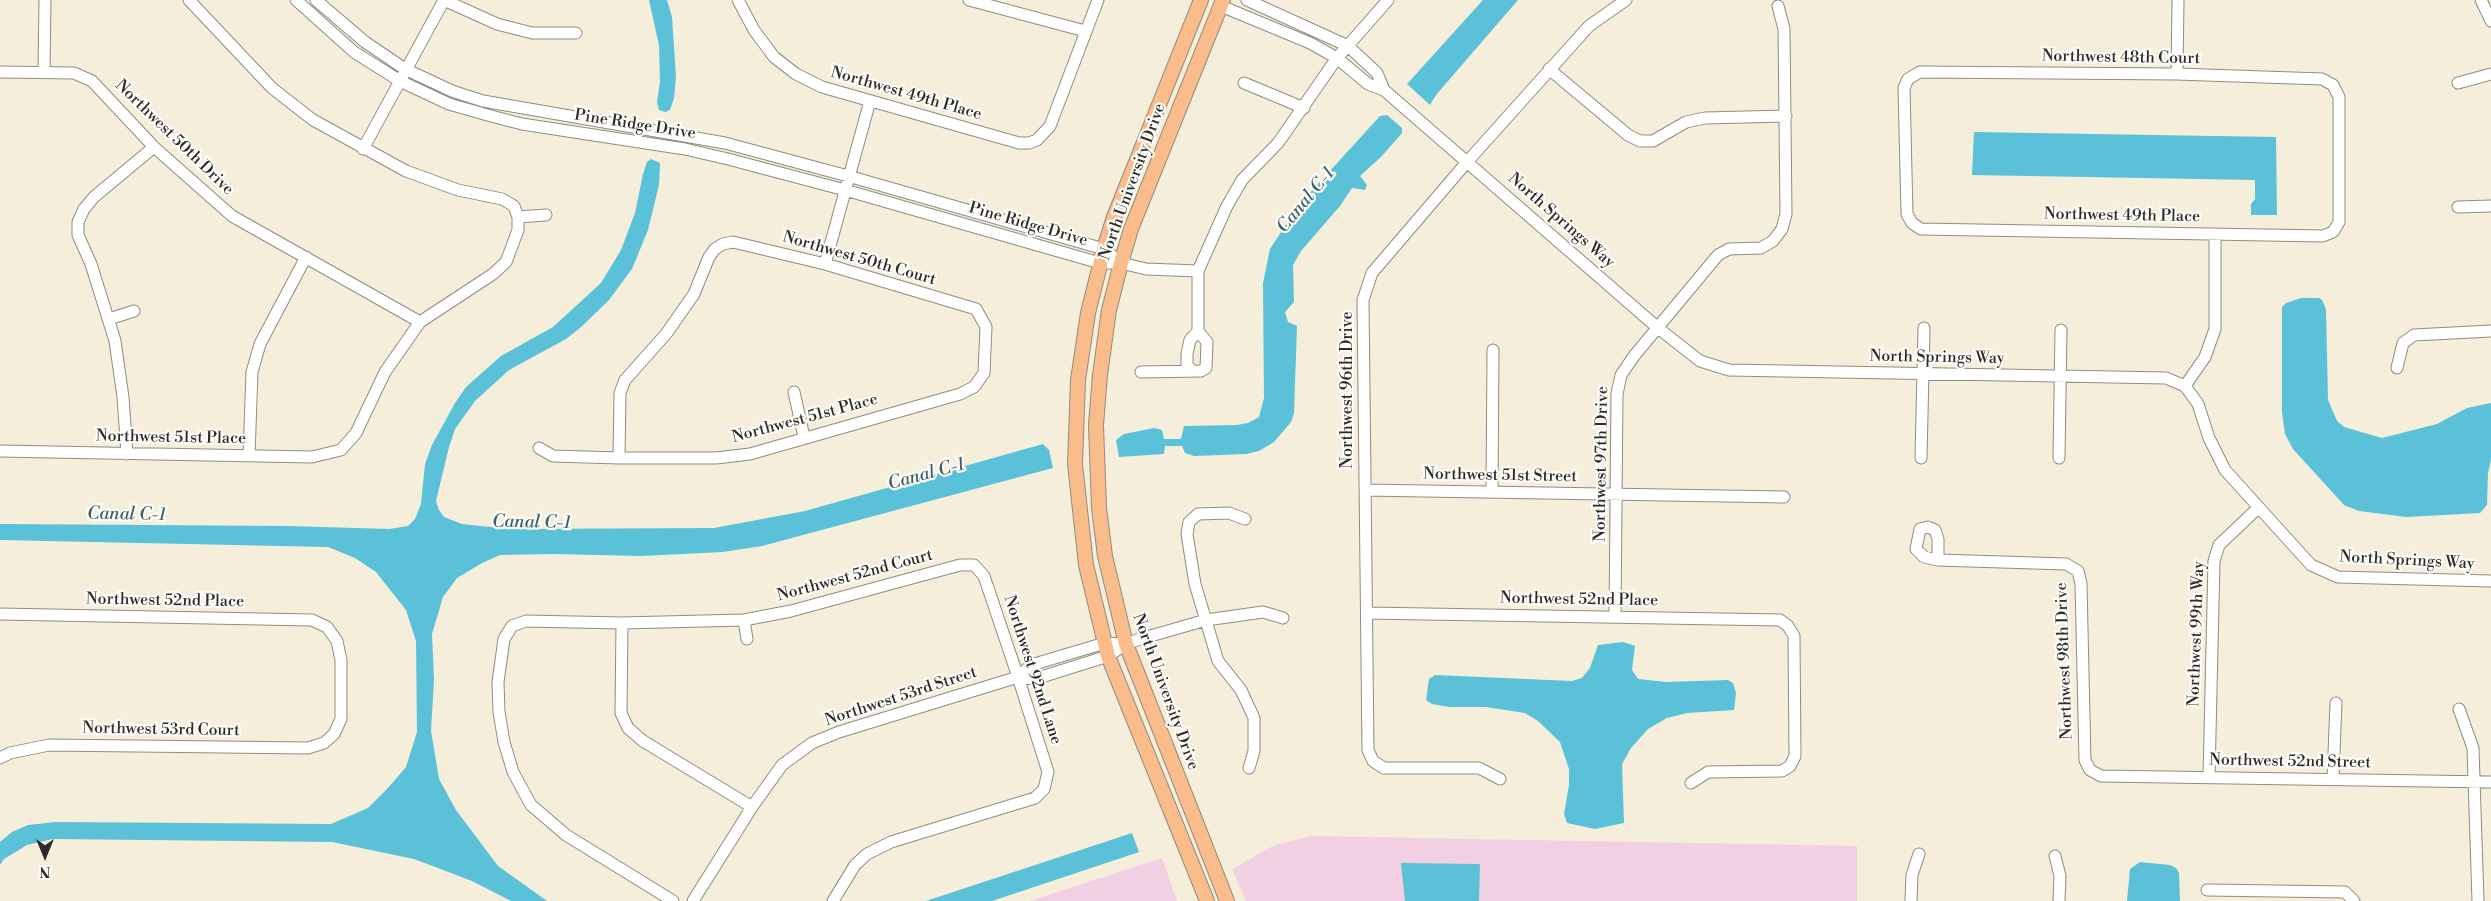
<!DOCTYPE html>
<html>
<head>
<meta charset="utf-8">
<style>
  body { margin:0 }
  #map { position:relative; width:2491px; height:901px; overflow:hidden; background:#f4eeda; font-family:"Libre Bodoni",serif }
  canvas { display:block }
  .north { position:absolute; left:20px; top:831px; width:50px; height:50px; -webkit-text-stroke:4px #fdfcf7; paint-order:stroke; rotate:180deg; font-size:14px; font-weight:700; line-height:20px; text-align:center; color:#2b2b2b }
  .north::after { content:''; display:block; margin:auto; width:18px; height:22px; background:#2b2b2b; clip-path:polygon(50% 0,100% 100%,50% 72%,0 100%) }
</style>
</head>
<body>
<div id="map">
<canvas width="2491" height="901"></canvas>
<div class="north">N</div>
</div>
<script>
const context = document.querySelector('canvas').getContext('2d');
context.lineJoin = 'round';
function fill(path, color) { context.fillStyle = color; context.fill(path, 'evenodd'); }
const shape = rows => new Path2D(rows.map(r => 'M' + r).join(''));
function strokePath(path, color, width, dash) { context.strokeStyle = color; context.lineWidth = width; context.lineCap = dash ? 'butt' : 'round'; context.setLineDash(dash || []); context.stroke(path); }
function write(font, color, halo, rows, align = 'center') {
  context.font = font + ' "Libre Bodoni",serif'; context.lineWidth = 4.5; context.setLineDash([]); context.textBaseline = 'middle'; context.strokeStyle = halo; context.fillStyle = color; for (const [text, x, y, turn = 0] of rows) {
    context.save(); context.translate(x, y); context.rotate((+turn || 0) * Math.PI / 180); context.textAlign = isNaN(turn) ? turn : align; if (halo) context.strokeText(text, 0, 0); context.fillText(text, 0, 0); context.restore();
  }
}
fill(shape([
  [1310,836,1857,846,1857,901,1246,901,1232,869,1273,846],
  [1162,858,1177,901,1030,901]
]), '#f1d0e3');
fill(shape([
  [649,0,667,0,672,17,676,77,674,98,670,110,665,112,659,110,657,102,660,82,659,45],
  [1483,0,1518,0,1436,95,1430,105,1407,84],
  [1387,115,1402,128,1402,133,1381,157,1360,176,1367,185,1365,190,1352,188,1340,206,1301,251,1293,265,1294,302,1285,312,1288,322,1297,326,1294,413,1291,422,1274,442,1259,451,1246,454,1194,456,1185,453,1182,446,1165,446,1164,454,1119,457,1116,440,1124,434,1154,428,1162,430,1164,439,1181,439,1184,426,1237,425,1248,423,1259,417,1264,398,1263,283,1270,249,1298,206,1380,116],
  [1974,132,2276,137,2277,215,2251,215,2251,204,2255,199,2255,180,1972,175],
  [651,159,660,163,659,185,648,230,632,269,609,300,580,328,566,339,509,370,475,401,455,429,449,447,436,501,439,510,444,517,462,524,509,529,714,528,805,511,1043,444,1049,450,1053,468,762,546,723,552,641,556,554,554,500,555,482,563,457,578,443,597,432,634,434,680,431,731,439,779,456,810,498,866,547,901,511,901,472,881,414,859,332,842,53,839,27,845,4,859,0,865,0,842,12,832,28,825,56,822,331,824,368,808,388,788,406,767,417,732,416,641,406,610,376,572,355,558,328,547,0,540,0,524,289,526,389,529,408,526,415,519,421,504,425,464,432,445,455,403,466,387,501,356,553,327,601,283,621,250,635,213,643,174,647,162],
  [2301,298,2319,298,2322,300,2326,309,2328,400,2337,421,2344,427,2382,438,2437,424,2467,408,2491,403,2491,460,2488,473,2487,505,2480,513,2406,517,2359,511,2344,505,2293,449,2285,434,2282,412,2282,307,2286,303],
  [1623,642,1635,646,1632,670,1638,679,1666,682,1728,680,1733,683,1736,693,1734,710,1687,713,1667,718,1648,729,1631,748,1622,764,1624,823,1595,829,1567,823,1564,814,1569,785,1569,769,1560,742,1538,721,1525,713,1486,707,1449,707,1432,704,1426,700,1429,679,1435,675,1572,681,1582,678,1590,668,1598,645],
  [1132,833,1139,852,992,901,926,901],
  [2140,862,2170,865,2176,868,2179,873,2180,901,2127,901,2130,869],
  [1401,863,1480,864,1479,901,1405,901]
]), '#5bc1d8');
const minor = shape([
  [189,0,272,88,313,120,406,171,458,190,502,199,514,206,518,217,546,215],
  [296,0,354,52,400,81,449,104,491,116,522,124,685,149,728,159,845,190,1100,263,1121,263,1146,269,1198,271],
  [316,0,365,42,405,69,452,91,483,101,725,143,848,176,1104,249,1121,263],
  [444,0,497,24,532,33,576,33],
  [738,0,754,30,774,57,796,74,822,87,1019,143,1029,143,1037,140,1050,126,1098,0],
  [969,0,1085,31],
  [1247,0,1348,46,1377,73,1384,90],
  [2481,0,2491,21],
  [1221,6,1310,43,1337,58,1368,84,1384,90,1658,328,1700,361,1729,370,2166,378,2185,386,2198,404,2209,438,2225,470,2311,565,2338,577,2491,581],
  [1549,69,1628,135,1640,141,1653,141,1686,122,1705,118,1786,116],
  [44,71,45,0],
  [0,72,74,73,92,81,154,147,232,216,420,322],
  [1920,72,2177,74,2322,79,2333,85,2339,97,2339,222,2333,232,2323,236,1921,229,1912,223,1907,214,1904,88,1908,79,1920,72],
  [2177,74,2178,0],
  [1244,83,1304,108],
  [2458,83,2491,74],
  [363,149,444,0],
  [2458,207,2491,206],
  [825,264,870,101],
  [109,319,134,311],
  [2397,368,2403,343,2414,335,2491,331],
  [1193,371,1187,366,1187,354,1190,340,1198,331],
  [1141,372,1201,371,1206,368,1207,342,1198,331,1198,271,1227,206,1242,180,1278,143,1337,58,1388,0],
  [2185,386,2205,357,2215,329,2215,234],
  [794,392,804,437],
  [539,448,553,456,619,458,716,458,750,454,960,394,974,387,984,373,986,327,976,309,825,264,733,242,723,244,715,249,709,257,694,294,666,334,625,380,620,393,619,458],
  [0,451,312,457,341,450,356,433,385,372,420,322,493,274,506,262,518,230,518,217],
  [127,454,123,397,115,341,91,264,78,235,78,222,84,209,94,197,154,147],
  [249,456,252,372,260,344,306,257],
  [1921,458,1924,328],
  [2059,458,2061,330],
  [1365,490,1784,497],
  [1492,491,1493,350],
  [1245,519,1229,513,1198,514,1189,522,1187,534,1195,584,1218,661,1241,690,1254,718,1254,751,1249,768],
  [1938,560,1938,539,1935,530,1928,527,1920,529,1916,549,1924,557,1938,560,2066,564,2078,571,2081,584,2085,760,2090,770,2101,776,2491,782],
  [1367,613,1780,620,1788,626,1794,636,1795,756,1790,766,1782,771,1708,772,1691,783],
  [0,614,312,620,327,627,337,641,341,660,341,719,334,734,324,743,308,748,49,745,10,753,0,758],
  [1615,617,1617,394,1621,375,1634,356,1718,255,1729,249,1761,248,1773,241,1782,229,1786,214,1784,29,1778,6],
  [744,620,747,639],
  [622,623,621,713,628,728,643,741,752,807],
  [1018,677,1035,679,1108,656,1126,644,1140,639,1206,620,1263,612,1283,618],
  [2459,709,2473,748,2478,901],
  [2209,777,2214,561,2219,545,2258,508],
  [2333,778,2336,703],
  [1500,779,1479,768,1384,768,1373,761,1368,750,1363,300,1372,273,1467,162,1589,26,1626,0],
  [2055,856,2060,876,2059,901],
  [2207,890,2345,892,2354,901],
  [673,901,566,835,531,805,513,772,504,742,499,712,498,682,504,639,512,626,526,621,622,623,744,620,791,611,960,565,974,565,984,576,1018,677,1048,772,1044,789,1035,798,891,842,867,854,855,865,833,901],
  [693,901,752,807,782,765,812,743,839,732,1018,677,1031,665,1105,643,1126,644],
  [1911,901,1912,875,1919,854]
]);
const major = shape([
  [1201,0,1114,217,1104,249,1088,313,1078,380,1075,464,1086,565,1108,656,1207,901],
  [1223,0,1131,229,1121,263,1109,310,1100,375,1096,425,1099,508,1105,556,1126,644,1227,901]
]);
strokePath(minor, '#908c82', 13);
strokePath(major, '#908c82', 16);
strokePath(minor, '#fff', 11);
strokePath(major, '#fabc8b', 14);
write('16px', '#2b2b2b', '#fdfcf7', [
  ["Northwest 48th Court",2121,58,1],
  ["Northwest 49th Place",906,94,16],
  ["Pine Ridge Drive",635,125,9],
  ["Northwest 50th Drive",174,138,44],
  ["North University Drive",1133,182,-70],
  ["Northwest 49th Place",2122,216,1],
  ["North Springs Way",1561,221,41],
  ["Pine Ridge Drive",1028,225,16],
  ["Northwest 50th Court",859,259,16],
  ["North Springs Way",1937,358,1],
  ["Northwest 96th Drive",1348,390,-90],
  ["Northwest 51st Place",805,419,-15],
  ["Northwest 51st Place",171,438,1],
  ["Northwest 97th Drive",1602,464,-89],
  ["Northwest 51st Street",1500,476,1],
  ["North Springs Way",2407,561,3],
  ["Northwest 52nd Court",855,576,-15],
  ["Northwest 52nd Place",1579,600,1],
  ["Northwest 52nd Place",165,601,1],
  ["Northwest 99th Way",2197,634,-88],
  ["Northwest 98th Drive",2065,661,-92],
  ["Northwest 92nd Lane",1032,670,72],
  ["North University Drive",1165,692,70],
  ["Northwest 53rd Street",901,697,-18],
  ["Northwest 53rd Court",161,730,1],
  ["Northwest 52nd Street",2290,762,1]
]);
write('italic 18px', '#3c6068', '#fdfcf7', [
  ["Canal C-1",1306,201,-50],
  ["Canal C-1",926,475,-15],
  ["Canal C-1",126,515,1],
  ["Canal C-1",531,523,1]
]);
</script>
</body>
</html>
